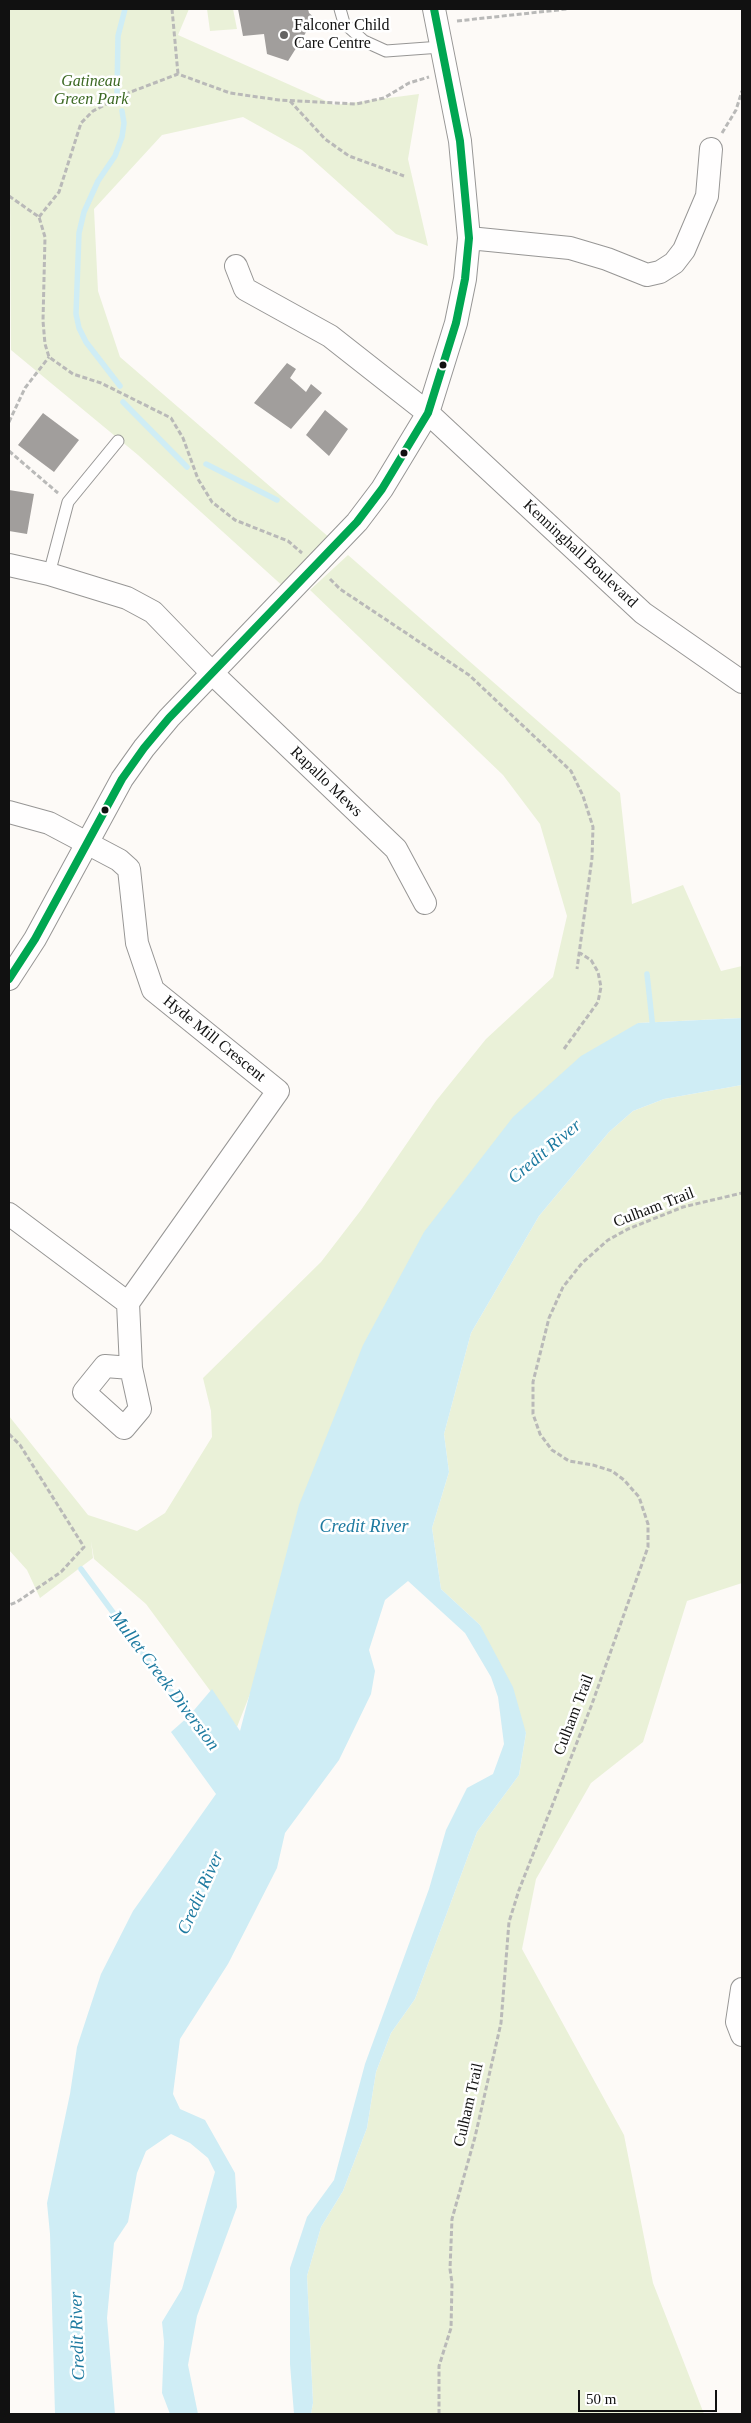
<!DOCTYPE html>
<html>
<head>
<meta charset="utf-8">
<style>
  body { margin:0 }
  #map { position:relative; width:751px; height:2423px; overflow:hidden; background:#fdfaf7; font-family:Georgia,serif }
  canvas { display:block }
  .frame { position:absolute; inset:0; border:10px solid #111; pointer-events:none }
  .scale { position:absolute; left:578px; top:2390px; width:139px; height:22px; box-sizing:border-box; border:2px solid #111; border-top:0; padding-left:6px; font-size:15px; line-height:18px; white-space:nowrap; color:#111; -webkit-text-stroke:4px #fff; paint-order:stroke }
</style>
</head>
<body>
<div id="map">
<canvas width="751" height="2423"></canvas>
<div class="frame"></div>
<div class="scale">50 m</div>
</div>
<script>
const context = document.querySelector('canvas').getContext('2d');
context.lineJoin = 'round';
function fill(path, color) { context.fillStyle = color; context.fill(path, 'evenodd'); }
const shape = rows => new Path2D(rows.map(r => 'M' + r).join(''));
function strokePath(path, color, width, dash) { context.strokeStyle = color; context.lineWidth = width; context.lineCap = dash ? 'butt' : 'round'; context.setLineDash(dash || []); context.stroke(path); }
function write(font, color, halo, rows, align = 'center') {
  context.font = font + ' Georgia,serif'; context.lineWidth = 5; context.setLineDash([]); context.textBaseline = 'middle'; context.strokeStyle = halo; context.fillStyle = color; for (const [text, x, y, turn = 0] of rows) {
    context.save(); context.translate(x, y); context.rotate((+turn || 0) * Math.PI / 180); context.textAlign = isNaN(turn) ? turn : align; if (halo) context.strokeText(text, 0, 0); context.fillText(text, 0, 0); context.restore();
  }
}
fill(shape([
  [9,9,189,9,178,35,335,105,419,94,408,159,428,246,396,234,302,150,243,117,162,135,94,209,98,291,120,357,331,539,286,589,138,455,11,350],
  [207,9,233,9,237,29,210,31],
  [348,555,620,793,632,904,683,885,721,971,742,966,742,1018,638,1023,254,1684,237,1727,146,1604,94,1559,91,1541,93,1558,40,1598,27,1570,9,1550,9,1416,88,1515,137,1531,165,1513,212,1437,211,1411,203,1378,321,1262,361,1210,436,1101,486,1039,553,977,567,916,540,824,503,775,310,590],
  [742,1085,742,1583,687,1601,643,1742,591,1783,536,1879,522,1949,624,2135,653,2283,704,2414,311,2414,313,2403,307,2276,321,2227,343,2191,367,2128,376,2072,391,2033,415,1999,477,1832,519,1775,526,1733,480,1625,441,1589,432,1528,449,1472,444,1434,471,1333,539,1216,609,1132,633,1111,664,1099]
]), '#eaf1d8');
fill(shape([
  [742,1018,742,1085,664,1099,633,1111,609,1132,539,1216,471,1333,444,1434,449,1472,432,1528,441,1589,480,1625,513,1687,526,1733,519,1775,477,1832,415,1999,391,2033,376,2072,367,2128,343,2191,321,2227,307,2276,313,2403,311,2414,294,2414,290,2364,290,2268,307,2217,334,2180,365,2064,429,1889,446,1830,467,1788,493,1774,504,1744,498,1697,491,1677,465,1633,408,1581,385,1600,369,1650,375,1671,371,1694,339,1760,285,1833,277,1868,228,1964,180,2039,173,2094,180,2109,205,2120,235,2173,237,2207,197,2316,188,2365,198,2414,170,2414,162,2393,164,2342,162,2322,182,2289,215,2172,208,2158,190,2143,171,2134,146,2151,137,2173,128,2222,114,2243,107,2318,115,2414,55,2414,50,2234,47,2203,70,2094,77,2047,101,1974,133,1911,216,1794,171,1732,189,1716,212,1689,240,1731,299,1505,363,1345,424,1232,513,1117,581,1056,638,1023]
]), '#cfedf5');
strokePath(shape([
  [117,93,118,36,125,9],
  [120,386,86,342,79,328,76,314,79,233,84,212,98,181,115,156,122,137,124,123,122,111],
  [123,402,187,467],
  [206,464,277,500],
  [647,974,653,1029],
  [81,1569,193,1721]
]), '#cfedf5', 5.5);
fill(shape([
  [238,9,308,9,309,13,315,18,288,61,267,54,264,34,243,36],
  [287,363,296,369,290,378,297,384,306,392,311,384,322,393,291,429,254,403],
  [325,410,348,429,329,456,306,435],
  [43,413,79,440,54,472,18,445],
  [9,490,34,494,27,534,9,531]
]), '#a19e9c');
const lane = shape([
  [340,9,344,23,364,41,386,51,441,47],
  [49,574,68,502,118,441]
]);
const street = shape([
  [469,238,570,248,607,259,647,275,660,272,674,263,684,250,707,196,711,149],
  [236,266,245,289,330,336,428,413,643,613,742,682],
  [9,565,49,574,127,598,153,612,212,673,396,849,425,903],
  [9,812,49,823,119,860,129,869,137,943,153,990,278,1091,128,1303,9,1214],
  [9,979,35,939,122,779,144,748,169,718,357,522,382,489,428,413,456,323,465,279,469,238,460,141,434,9],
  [128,1303,131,1368,140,1409,124,1428,84,1392,105,1366,131,1368],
  [742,1989,737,2022,742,2035]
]);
strokePath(lane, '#979695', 13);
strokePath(street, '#979695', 24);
strokePath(shape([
  [172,9,178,74],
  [457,21,567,9],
  [290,101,325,139,349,156,404,176],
  [722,133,736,110,742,91],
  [9,196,39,217,45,237,43,321,45,344,49,357,73,374,101,383,171,418,183,438,198,479,212,502,235,520,288,541,302,553],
  [39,217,59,192,81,123,93,111,128,93,178,74,230,93,279,100,356,104,384,98,409,83,429,77],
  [9,422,25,388,49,357],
  [9,451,58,493],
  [330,579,340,589,469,675,571,771,583,796,593,827,592,858,577,969],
  [564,1049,598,1002,601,987,598,972,591,960,580,953],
  [9,1434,20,1445,84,1547,61,1572,17,1602,9,1605],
  [439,2414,439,2366,451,2328,452,2283,450,2269,452,2219,475,2137,501,2023,509,1922,519,1890,592,1704,648,1547,648,1524,639,1497,624,1480,612,1471,593,1465,569,1461,552,1450,540,1434,533,1414,533,1382,549,1318,563,1287,582,1263,608,1240,628,1229,683,1207,742,1193]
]), '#b9b9b8', 3, [5, 2.5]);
strokePath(lane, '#fffefe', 11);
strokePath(street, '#fffefe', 22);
strokePath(shape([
  [9,979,35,939,122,779,144,748,169,718,357,522,382,489,428,413,456,323,465,279,469,238,460,141,434,9]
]), '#00a651', 8);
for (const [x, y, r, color] of [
  [284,35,5,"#646362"],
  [443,365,4.5,"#111"],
  [404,453,4.5,"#111"],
  [105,810,4.5,"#111"]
]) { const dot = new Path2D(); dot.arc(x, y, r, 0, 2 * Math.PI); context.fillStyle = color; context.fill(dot); strokePath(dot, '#fff', 2); }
write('16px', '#111', '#fff', [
  ["Falconer Child",294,26],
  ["Care Centre",294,44]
], 'left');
write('italic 16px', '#3b6822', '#fff', [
  ["Gatineau",91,82],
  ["Green Park",91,100]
]);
write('16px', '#111', '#fff', [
  ["Kenninghall Boulevard",580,554,43],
  ["Rapallo Mews",326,782,44],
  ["Hyde Mill Crescent",214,1039,39],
  ["Culham Trail",654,1208,-21],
  ["Culham Trail",574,1715,-69],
  ["Culham Trail",469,2105,-77]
]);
write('italic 18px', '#1d7aa0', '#fff', [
  ["Credit River",545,1152,-40],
  ["Credit River",364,1527],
  ["Mullet Creek Diversion",164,1681,53],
  ["Credit River",201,1893,-66],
  ["Credit River",78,2336,-92]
]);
</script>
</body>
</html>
